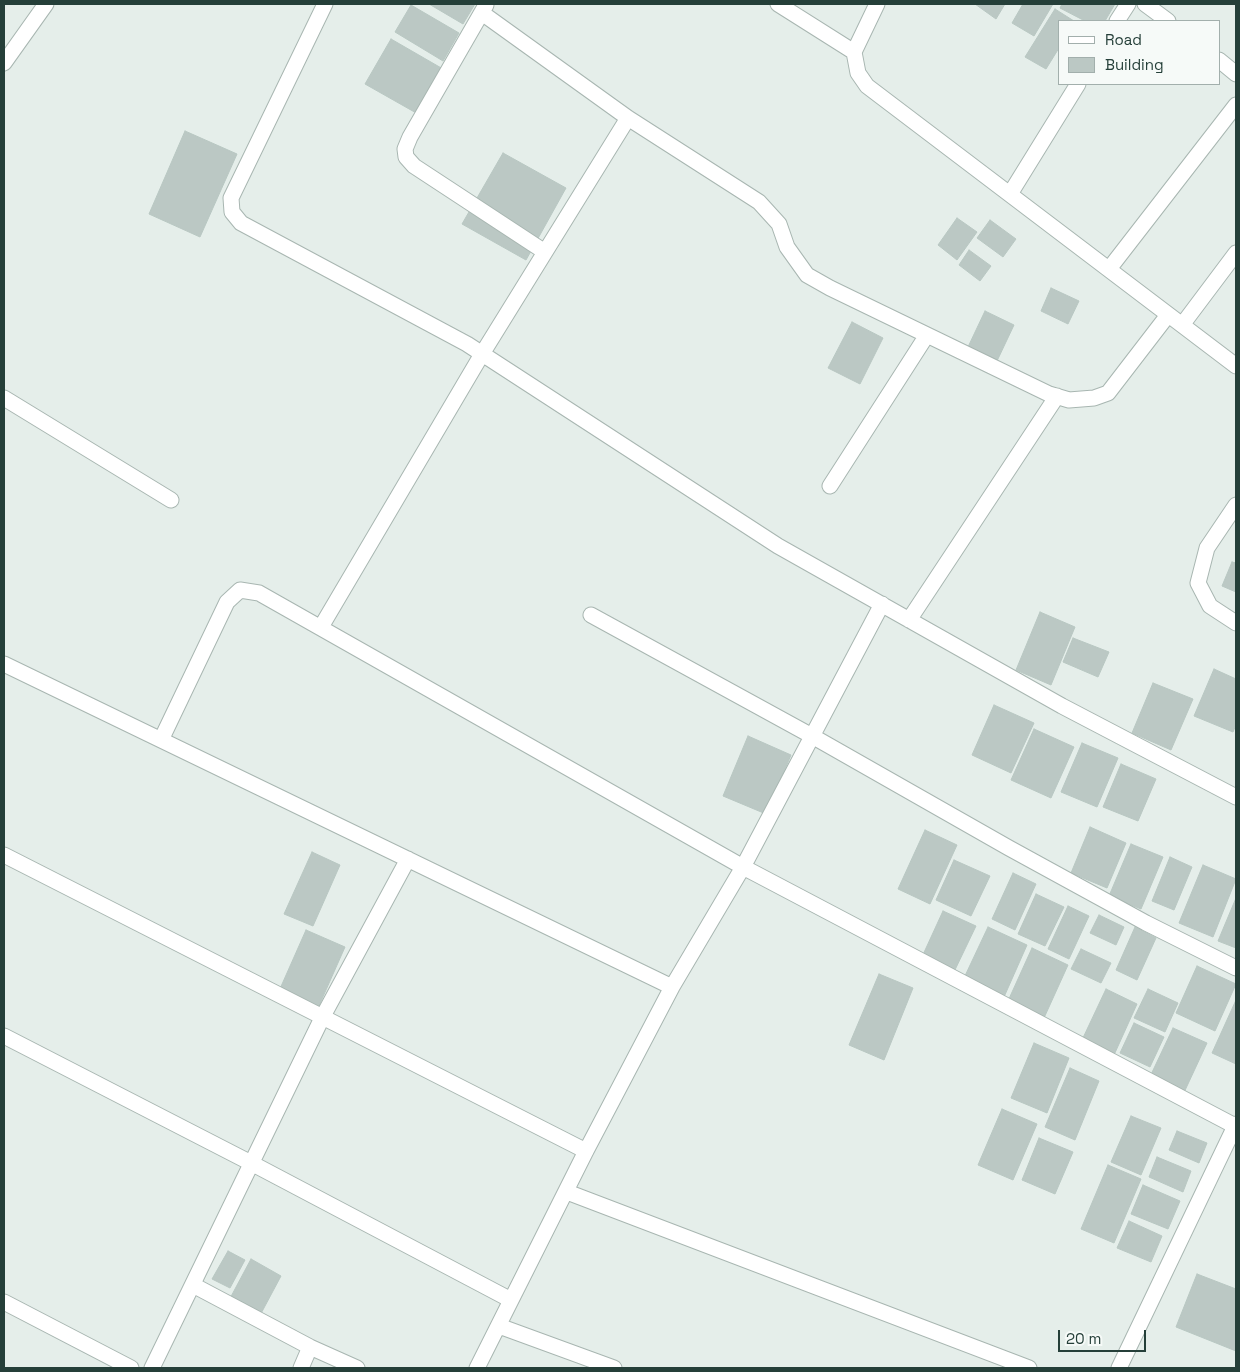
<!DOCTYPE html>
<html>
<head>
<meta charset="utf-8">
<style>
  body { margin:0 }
  #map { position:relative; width:1240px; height:1372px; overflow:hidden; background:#e5eeea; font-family:"Space Grotesk",sans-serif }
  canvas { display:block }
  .frame { position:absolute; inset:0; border:5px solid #253f39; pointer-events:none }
  .legend { position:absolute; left:1058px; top:20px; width:162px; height:65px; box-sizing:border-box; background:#f6faf8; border:1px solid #a2afac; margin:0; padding:6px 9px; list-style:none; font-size:15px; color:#253f39 }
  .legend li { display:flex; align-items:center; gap:10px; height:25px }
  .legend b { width:25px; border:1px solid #a2afac }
  .scale { position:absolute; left:1058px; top:1330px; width:88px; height:22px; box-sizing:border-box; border:2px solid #253f39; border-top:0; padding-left:6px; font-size:15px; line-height:18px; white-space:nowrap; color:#253f39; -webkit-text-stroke:4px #f6faf8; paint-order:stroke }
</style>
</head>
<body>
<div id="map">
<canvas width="1240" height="1372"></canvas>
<div class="frame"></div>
<ul class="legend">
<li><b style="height:6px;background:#fff"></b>Road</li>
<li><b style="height:14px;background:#bbc8c4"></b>Building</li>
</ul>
<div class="scale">20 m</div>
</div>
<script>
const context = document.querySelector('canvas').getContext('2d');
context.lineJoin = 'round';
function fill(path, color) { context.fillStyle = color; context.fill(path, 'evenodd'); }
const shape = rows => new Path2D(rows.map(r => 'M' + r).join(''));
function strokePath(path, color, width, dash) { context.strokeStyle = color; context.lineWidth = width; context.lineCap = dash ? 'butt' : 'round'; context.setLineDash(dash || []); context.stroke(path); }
const building = shape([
  [429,4,475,4,463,24,429,4],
  [975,4,1005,4,996,19,975,4],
  [1023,4,1053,4,1034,36,1012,23,1023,4],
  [1062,4,1115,4,1105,21,1085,21,1060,8,1062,4],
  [411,5,459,33,443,61,395,32,411,5],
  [1055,9,1074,21,1059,21,1059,48,1046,69,1025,57,1055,9],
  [391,39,443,69,418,114,365,84,391,39],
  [185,131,237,154,200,237,149,214,185,131],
  [503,153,566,188,526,260,462,224,503,153],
  [957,218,977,232,957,260,938,245,957,218],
  [990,220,1016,239,1003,257,977,238,990,220],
  [969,250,991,266,980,281,959,265,969,250],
  [1051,288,1079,301,1068,324,1041,311,1051,288],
  [985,311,1014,325,997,361,968,347,985,311],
  [852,322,883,338,860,384,828,368,852,322],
  [1232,562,1236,563,1236,592,1222,586,1232,562],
  [1040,612,1075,627,1051,685,1016,670,1040,612],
  [1073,638,1109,652,1098,677,1063,662,1073,638],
  [1214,669,1236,679,1236,725,1233,732,1194,716,1214,669],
  [1153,683,1193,699,1171,750,1132,733,1153,683],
  [994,705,1034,723,1011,773,972,755,994,705],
  [1034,729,1074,747,1051,798,1011,780,1034,729],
  [748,736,791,755,766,814,723,796,748,736],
  [1082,743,1118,758,1097,807,1061,792,1082,743],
  [1121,764,1156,779,1138,821,1103,807,1121,764],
  [1090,827,1126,843,1107,888,1071,873,1090,827],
  [925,830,957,845,930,904,898,889,925,830],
  [1131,844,1163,857,1141,909,1109,896,1131,844],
  [312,852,340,865,313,926,284,914,312,852],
  [1170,857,1192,867,1174,910,1152,901,1170,857],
  [954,860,990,876,971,916,936,900,954,860],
  [1203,865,1236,879,1213,937,1179,923,1203,865],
  [1013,873,1036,884,1015,930,992,919,1013,873],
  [1036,894,1064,907,1045,946,1018,934,1036,894],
  [1236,898,1236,948,1218,941,1236,898],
  [1068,906,1089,916,1069,959,1048,949,1068,906],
  [943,911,976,926,953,974,921,959,943,911],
  [1099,915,1124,927,1116,945,1090,933,1099,915],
  [988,927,1027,945,1004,997,964,978,988,927],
  [1135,927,1156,938,1137,980,1116,970,1135,927],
  [306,930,345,947,318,1008,279,991,306,930],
  [1032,948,1068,965,1044,1018,1008,1001,1032,948],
  [1081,949,1111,963,1101,983,1071,969,1081,949],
  [1197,966,1236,984,1215,1031,1176,1013,1197,966],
  [879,974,913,988,884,1060,849,1045,879,974],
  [1106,989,1137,1004,1114,1055,1082,1040,1106,989],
  [1148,989,1178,1003,1165,1032,1134,1018,1148,989],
  [1236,1000,1236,1064,1212,1053,1236,1000],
  [1134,1023,1164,1037,1150,1067,1120,1053,1134,1023],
  [1173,1028,1207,1043,1181,1099,1147,1083,1173,1028],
  [1034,1043,1069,1058,1047,1113,1011,1098,1034,1043],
  [1070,1068,1099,1081,1075,1140,1045,1127,1070,1068],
  [1002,1109,1037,1124,1013,1180,978,1165,1002,1109],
  [1131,1116,1161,1128,1141,1175,1111,1162,1131,1116],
  [1177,1131,1207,1143,1199,1163,1169,1150,1177,1131],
  [1039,1138,1073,1152,1055,1194,1022,1180,1039,1138],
  [1157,1157,1191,1171,1183,1192,1149,1177,1157,1157],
  [1108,1165,1141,1179,1114,1243,1081,1229,1108,1165],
  [1143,1185,1180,1201,1168,1229,1131,1214,1143,1185],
  [1129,1221,1162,1236,1151,1262,1117,1248,1129,1221],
  [228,1251,245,1260,230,1288,212,1279,228,1251],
  [251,1259,281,1276,257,1321,227,1304,251,1259],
  [1197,1274,1236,1289,1236,1351,1176,1327,1197,1274]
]);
fill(building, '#bbc8c4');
strokePath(building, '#b8c7c2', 1);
const minor = shape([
  [325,4,231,198,232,212,241,223,467,344,778,546,1062,706,1236,797],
  [778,4,854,52],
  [877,4,854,52,858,73,867,86,1236,366],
  [1145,4,1168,21],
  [486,5,410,137,405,149,406,157,414,166,545,252],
  [482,13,628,118,759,202,779,224,787,247,807,275,830,288,1049,394,1069,400,1094,398,1108,393,1168,315],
  [1117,21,1128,4],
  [1219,60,1236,74],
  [4,63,46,4],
  [1010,194,1078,84],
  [1109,269,1236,105],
  [1182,325,1236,253],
  [4,398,171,500],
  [830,486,927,335],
  [1236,505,1207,548,1198,583,1210,606,1236,623],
  [591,615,812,736,1009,848,1146,923,1236,968],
  [909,620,1057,396],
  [321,627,482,354,628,118],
  [4,664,672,987],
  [161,740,227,602,240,590,259,593,743,867,1235,1126],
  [4,855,586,1151],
  [4,1036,253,1164,511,1300],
  [567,1192,1029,1368],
  [193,1285,310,1347,357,1368],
  [4,1302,131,1368],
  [499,1326,614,1368],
  [152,1368,322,1018,408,859],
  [301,1368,310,1347],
  [477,1368,586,1151,672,987,743,867,882,604],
  [1119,1368,1236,1124]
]);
strokePath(minor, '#a8b6b1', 17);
strokePath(minor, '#fff', 15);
</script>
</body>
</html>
